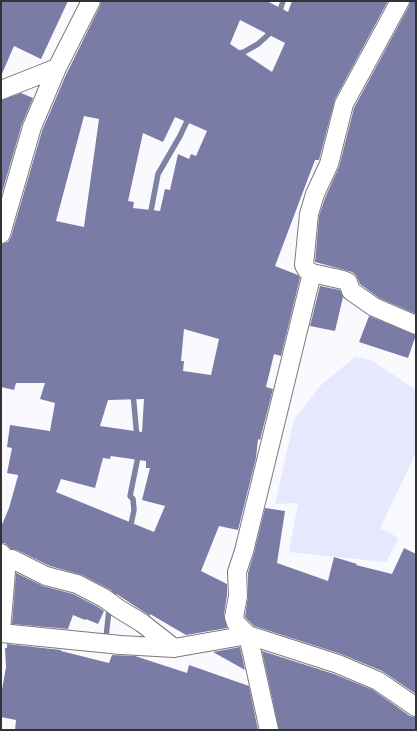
<!DOCTYPE html>
<html>
<head>
<meta charset="utf-8">
<style>
  body { margin:0 }
  #map { position:relative; width:417px; height:731px; overflow:hidden; background:#f9f9fe; font-family:Signika,sans-serif }
  canvas { display:block }
  .frame { position:absolute; inset:0; border:2px solid #323234; pointer-events:none }
</style>
</head>
<body>
<div id="map">
<canvas width="417" height="731"></canvas>
<div class="frame"></div>
</div>
<script>
const context = document.querySelector('canvas').getContext('2d');
context.lineJoin = 'round';
function fill(path, color) { context.fillStyle = color; context.fill(path, 'evenodd'); }
const shape = rows => new Path2D(rows.map(r => 'M' + r).join(''));
function strokePath(path, color, width, dash) { context.strokeStyle = color; context.lineWidth = width; context.lineCap = dash ? 'butt' : 'round'; context.setLineDash(dash || []); context.stroke(path); }
fill(shape([
  [355,357,371,360,416,390,416,453,380,528,399,538,386,562,289,552,298,503,275,504,294,420,321,385]
]), '#e6e8fe');
strokePath(shape([
  [279,14,283,1],
  [236,56,240,53,244,52,258,44,269,34,271,29],
  [150,216,158,174,180,136,189,117],
  [133,393,137,438],
  [130,529,134,510,133,499,130,496,139,452],
  [106,637,109,610,116,586]
]), '#7f81a0', 5.5);
fill(shape([
  [1,1,68,1,41,59,14,46,1,76],
  [101,1,267,1,288,12,292,1,388,1,335,99,319,160,315,160,275,266,298,275,300,278,281,356,274,354,266,387,273,389,260,440,258,439,256,458,238,530,219,526,201,571,227,584,227,595,224,615,227,628,186,635,150,614,150,616,109,589,82,575,50,566,17,550,11,549,5,543,1,543,1,527,9,508,18,476,18,475,7,473,12,448,7,447,10,425,50,431,55,403,40,399,45,383,16,383,14,390,1,387,1,244,8,242,11,237,42,131,65,77,100,6],
  [240,20,285,43,272,72,230,44],
  [84,116,99,119,84,227,56,221],
  [175,117,207,131,196,156,191,154,189,159,178,154,170,190,165,189,160,211,133,208,134,202,128,201,143,133,163,142],
  [184,329,219,339,211,375,183,371,184,361,181,361],
  [144,399,142,432,100,426,108,400],
  [111,456,146,461,146,468,150,468,142,500,165,506,154,532,56,492,61,479,95,488,103,458,110,459],
  [410,1,416,1,416,314,379,298,360,284,356,275,352,272,315,262,319,216,325,198,339,167,354,108,409,6],
  [21,93,33,98,22,124,1,196,1,100],
  [320,286,340,290,343,297,335,331,310,326],
  [369,316,416,335,408,358,359,342],
  [265,508,285,511,277,563,328,581,334,557,357,564,356,565,392,574,404,548,416,554,416,694,382,671,341,654,254,626,245,617,248,596,248,573,254,553],
  [16,573,43,586,73,594,98,607,104,611,98,624,86,619,85,620,73,615,68,629,12,624],
  [7,644,61,650,61,651,109,663,112,655,135,656,187,673,189,665,249,686,258,730,15,730,16,720,1,717,1,695,6,667,5,648,7,648],
  [240,647,245,670,213,652],
  [262,651,334,674,373,690,410,716,416,717,416,730,279,730]
]), '#7a7ca5');
const minor = shape([
  [1,90,57,68],
  [1,234,32,127,57,68,91,1],
  [312,273,343,280,348,282,351,291,374,307,416,325],
  [1,553,7,560,1,631],
  [7,560,12,559,46,576,77,584,104,598,119,609,142,623,174,648],
  [1,633,121,645,174,648,248,635,338,664,378,681,416,707],
  [269,730,248,635,236,623,234,617,238,596,237,572,244,551,312,273,307,270,304,265,309,214,315,194,329,164,344,104,400,1]
]);
strokePath(minor, '#7a7a7e', 20);
strokePath(minor, '#fff', 18);
</script>
</body>
</html>
